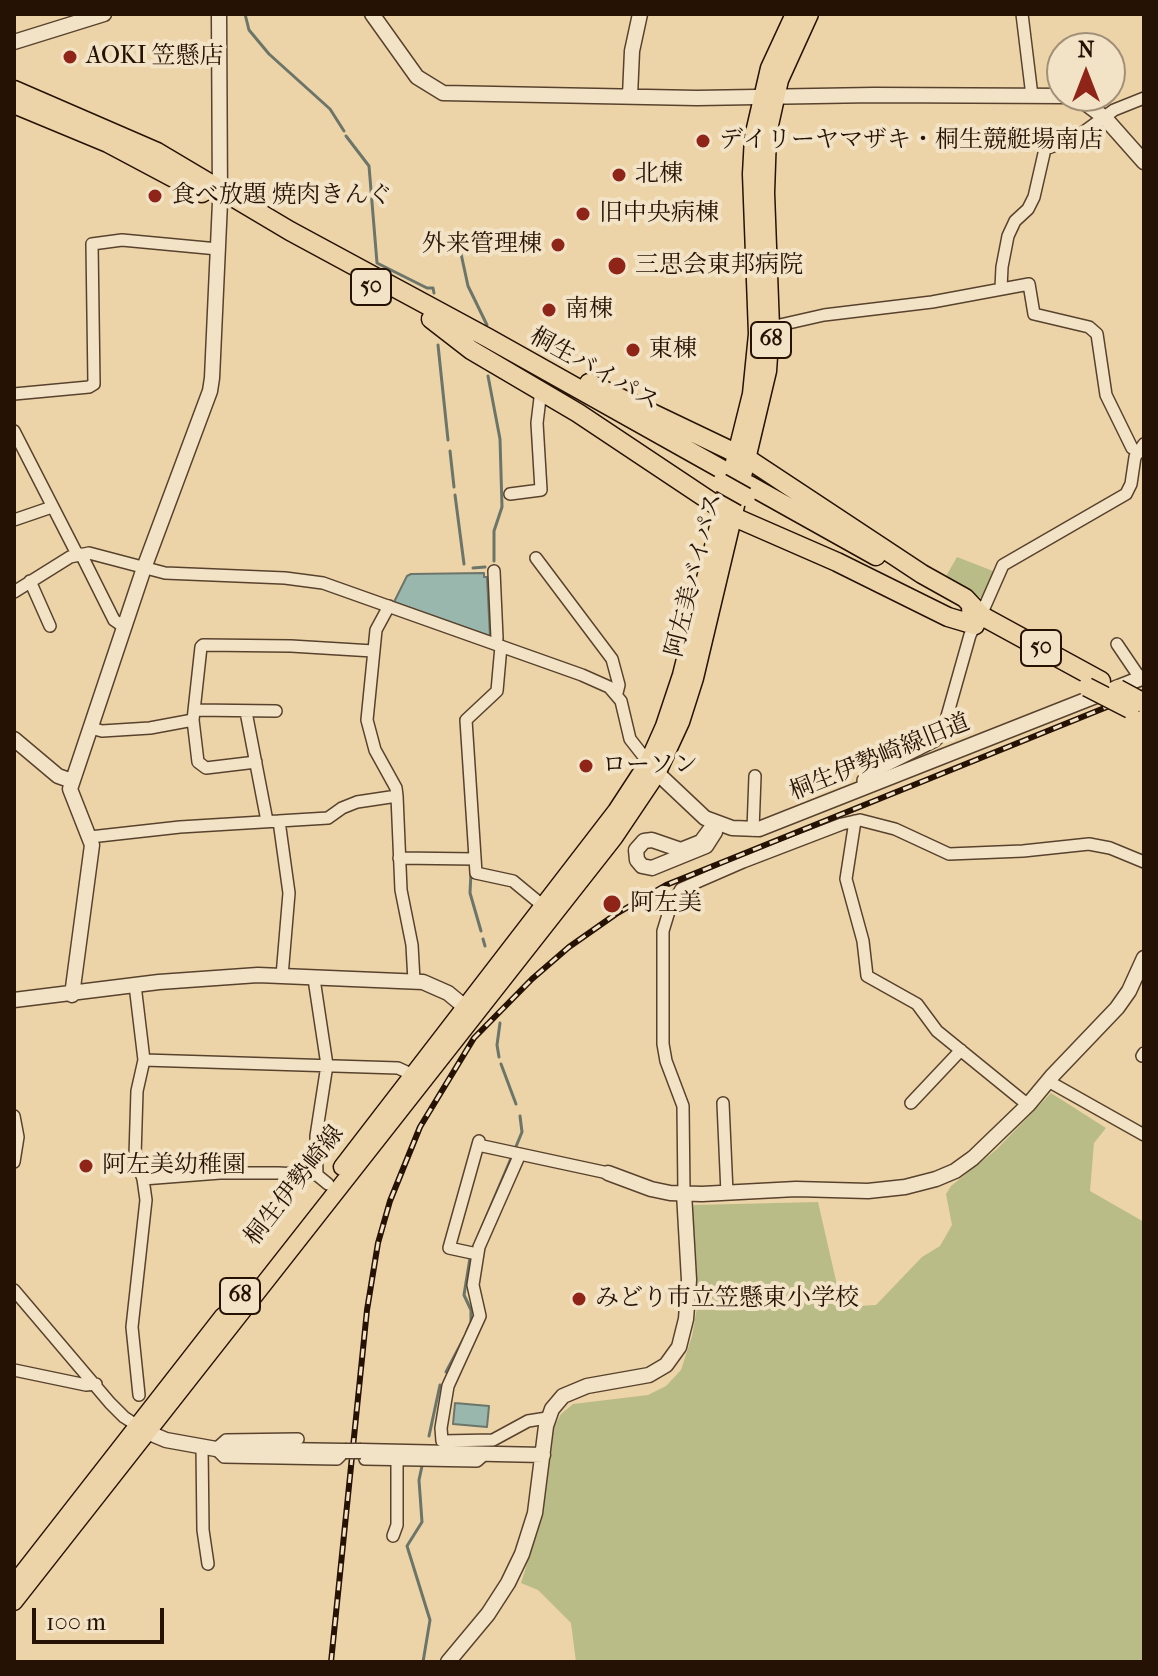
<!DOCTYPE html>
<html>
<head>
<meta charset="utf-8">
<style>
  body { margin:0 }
  #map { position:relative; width:1158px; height:1676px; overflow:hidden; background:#ecd4a8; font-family:"IM FELL French Canon",serif }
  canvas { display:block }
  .frame { position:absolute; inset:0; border:16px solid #261204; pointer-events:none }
  .north { position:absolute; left:1046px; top:32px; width:80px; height:80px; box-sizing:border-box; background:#f3e3c6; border:2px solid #a18f78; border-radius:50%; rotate:0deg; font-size:22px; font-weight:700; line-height:32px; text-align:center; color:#261204 }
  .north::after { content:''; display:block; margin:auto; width:28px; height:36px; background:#8f2418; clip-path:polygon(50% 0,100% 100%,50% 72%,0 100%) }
  .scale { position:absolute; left:32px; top:1608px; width:132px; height:36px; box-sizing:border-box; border:4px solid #261204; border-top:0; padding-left:10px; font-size:24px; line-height:28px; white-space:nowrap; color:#261204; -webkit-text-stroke:6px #f3e3c6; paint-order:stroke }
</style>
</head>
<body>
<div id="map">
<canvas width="1158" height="1676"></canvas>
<div class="frame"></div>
<div class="north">N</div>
<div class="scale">100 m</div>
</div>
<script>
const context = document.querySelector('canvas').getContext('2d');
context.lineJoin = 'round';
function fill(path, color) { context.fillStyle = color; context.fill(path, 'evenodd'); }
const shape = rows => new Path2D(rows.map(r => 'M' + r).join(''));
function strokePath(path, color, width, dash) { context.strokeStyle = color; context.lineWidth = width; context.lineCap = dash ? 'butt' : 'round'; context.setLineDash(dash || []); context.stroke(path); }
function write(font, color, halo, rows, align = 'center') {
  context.font = font + ' "IM FELL French Canon","Noto Serif JP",serif'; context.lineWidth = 8; context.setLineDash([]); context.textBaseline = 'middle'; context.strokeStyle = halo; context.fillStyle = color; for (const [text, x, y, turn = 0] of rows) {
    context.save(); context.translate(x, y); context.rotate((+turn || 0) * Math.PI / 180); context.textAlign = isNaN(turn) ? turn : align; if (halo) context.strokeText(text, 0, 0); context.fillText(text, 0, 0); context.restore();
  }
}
fill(shape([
  [957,557,993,571,983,599,945,578],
  [1051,1093,1106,1128,1094,1143,1090,1191,1144,1222,1144,1662,576,1662,571,1623,538,1590,521,1583,538,1528,552,1431,561,1414,573,1404,648,1395,666,1386,681,1370,692,1336,699,1296,689,1214,694,1205,818,1202,842,1307,876,1305,922,1257,940,1246,952,1225,946,1194,951,1186,997,1149]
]), '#b9bc86');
const water = shape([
  [484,573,484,577,487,577,490,636,394,602,407,576,411,574,484,573],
  [455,1403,489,1406,487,1427,453,1424,455,1403]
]);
fill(water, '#9ab7ae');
strokePath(water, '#6c756a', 2);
strokePath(shape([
  [245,14,249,30,269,54,330,109,344,131],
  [346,136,369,166,377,263,427,288,433,288,434,293],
  [460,249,468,286,487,325],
  [438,345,448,440],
  [488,376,500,439,502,507,494,531,494,561],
  [450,451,454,487],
  [455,495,464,564],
  [473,568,485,567],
  [471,872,470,893,481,931],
  [483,939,485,946],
  [499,1057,497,1045,500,1023],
  [501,1064,516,1104],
  [515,1149,522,1132,520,1116],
  [473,1248,512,1156],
  [467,1331,471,1322,471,1310,464,1295,470,1258],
  [446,1372,464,1338],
  [429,1436,440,1385],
  [422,1466,419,1480,422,1522,407,1546,430,1620,423,1662]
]), '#6c756a', 3);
const minor = shape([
  [1022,14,1032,96],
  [1001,288,1002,267,1008,236,1015,221,1028,209,1034,197,1045,149,1074,139,1114,110,1144,98],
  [771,327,824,315,932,302,1029,284,1034,314,1089,327,1097,334,1106,395,1132,448,1138,452],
  [14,394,89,387,94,384,92,244,122,240,218,249],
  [14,431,77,554],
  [510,494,541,490,537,423,541,390],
  [14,520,52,507],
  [81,554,114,620,124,627],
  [536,558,612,659,619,685,617,693],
  [494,571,497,638,495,644],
  [30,581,50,626],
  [14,592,70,557,89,553,165,573,285,578,323,583,582,675,609,687,621,701,630,739,648,762],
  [389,606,376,630,367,720,375,750,396,788,397,796,401,890,412,945,414,981],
  [981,615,1003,565,1126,494,1131,484,1135,457,1144,444],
  [1117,644,1140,678],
  [501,646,497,691,466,720,476,873,513,881,542,905],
  [194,710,276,711],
  [246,712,267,821],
  [91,728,102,731,150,728,193,720],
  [256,762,206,768,198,762,193,720,201,647,203,645,291,646,373,651],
  [864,788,863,780,867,775,935,741,942,734,970,635,975,625],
  [279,821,289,893,282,976],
  [855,821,846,879,863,941,867,976,917,1004,937,1031,1028,1105],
  [753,830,755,776],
  [90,837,180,827,328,818,342,808,357,802,397,796],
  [399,858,475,859],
  [314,979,327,1065,316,1136,317,1175],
  [135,985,144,1060,137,1091,135,1156,143,1179,146,1200,132,1327,139,1395],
  [1142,1056,1144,1053],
  [144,1060,398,1068,411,1074],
  [1048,1081,1144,1135],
  [723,1103,727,1193],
  [911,1103,961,1050],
  [14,1116,18,1137,14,1162],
  [478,1145,608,1173],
  [520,1154,479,1247,473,1285,480,1316,448,1386,441,1428,442,1441,493,1440,528,1421,547,1418],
  [143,1179,220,1173,278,1173,317,1175,328,1184],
  [684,1193,683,1106,666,1061,663,1044,663,931,670,908,681,889,743,862,842,824,860,820,895,829,949,854,1023,851,1089,844,1110,848,1144,862],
  [477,1254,449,1248,479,1141],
  [14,1290,110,1403,124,1417,144,1430],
  [14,1370,86,1385,96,1384],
  [298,1439,226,1440,216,1449,224,1457,337,1459,341,1455],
  [202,1446,203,1530,208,1564],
  [364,1455,365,1459,477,1461,486,1453],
  [393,1536,397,1525,397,1459]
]);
const tertiary = shape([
  [372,14,417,77,443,93,697,98,874,95,1066,96,1081,100,1105,118,1144,162],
  [14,42,104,14],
  [630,96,632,51,640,14],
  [14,739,58,776,72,781],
  [652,768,705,818,732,828,759,829,1144,677],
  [715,823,715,832,706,846,652,868,642,866,637,860,636,850,644,841,652,840,681,850,701,842,715,823],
  [72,995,92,845,70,789,144,568,210,391,212,378,220,202,219,14],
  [14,1000,159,982,258,975,423,982,448,993,471,1012],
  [608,1173,651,1189,670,1193,702,1194,796,1189,868,1191,905,1187,936,1179,955,1171,973,1158,1028,1105,1053,1075,1117,1008,1129,991,1144,958],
  [147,1432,166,1440,216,1449,345,1451],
  [361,1451,543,1455],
  [448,1662,488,1614,508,1583,522,1554,535,1513,546,1426,552,1409,563,1396,587,1386,649,1375,666,1365,679,1347,686,1319,689,1280,684,1193]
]);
const primary = shape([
  [342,1167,616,811,648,762,664,726,681,675,751,394,757,334,751,174,753,137,769,68,794,14],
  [14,1584,223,1316],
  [14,1602,614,838,657,774,681,722,695,678,768,371,771,327,766,193,768,134,780,80,810,14]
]);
const trunk = shape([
  [14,90,157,152,290,231,488,338,725,471],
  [14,104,108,143,202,193],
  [431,319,471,350,578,413,734,517,837,562,948,617,975,625],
  [589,383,748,459,922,574,965,598,981,615],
  [749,485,876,556],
  [971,610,1101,681]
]);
strokePath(minor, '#58422d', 14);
strokePath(tertiary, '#58422d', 17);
strokePath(primary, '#261204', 19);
strokePath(trunk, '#261204', 21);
strokePath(minor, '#f3e3c6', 11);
strokePath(tertiary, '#f3e3c6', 14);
strokePath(primary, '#ecd4a8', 16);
strokePath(trunk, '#ecd4a8', 18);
const rail = shape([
  [331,1662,367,1310,378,1243,390,1201,420,1127,474,1038,532,979,569,947,616,914,666,885,1144,692]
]);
strokePath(rail, '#261204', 6);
strokePath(rail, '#f3e3c6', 3, [9]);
const tertiaryBridge = shape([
  [345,1451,361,1451]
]);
const trunkBridge = shape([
  [721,483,746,497],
  [1087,687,1130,709],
  [1118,689,1144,703]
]);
strokePath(tertiaryBridge, '#58422d', 17, []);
strokePath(trunkBridge, '#261204', 21, []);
strokePath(tertiaryBridge, '#f3e3c6', 14);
strokePath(trunkBridge, '#ecd4a8', 18);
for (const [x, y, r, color] of [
  [70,57,8,"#8f2418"],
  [703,141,8,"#8f2418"],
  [619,175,8,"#8f2418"],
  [155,196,8,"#8f2418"],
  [583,214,8,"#8f2418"],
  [558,245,8,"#8f2418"],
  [617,266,10,"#8f2418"],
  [549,310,8,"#8f2418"],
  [633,350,8,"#8f2418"],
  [586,766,8,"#8f2418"],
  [612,904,10,"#8f2418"],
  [86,1166,8,"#8f2418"],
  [579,1299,8,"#8f2418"]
]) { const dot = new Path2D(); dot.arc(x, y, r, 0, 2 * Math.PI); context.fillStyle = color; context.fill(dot); strokePath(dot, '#f3e3c6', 3); }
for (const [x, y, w] of [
  [371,287,40],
  [771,340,40],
  [1041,648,40],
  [240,1296,40]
]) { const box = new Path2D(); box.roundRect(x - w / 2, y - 18, w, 36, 6); context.fillStyle = '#f3e3c6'; context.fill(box); strokePath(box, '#261204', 2); }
write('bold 22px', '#261204', null, [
  ["50",371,287],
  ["68",771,340],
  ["50",1041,648],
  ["68",240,1296]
]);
write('24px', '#261204', '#f3e3c6', [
  ["AOKI 笠懸店",86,57],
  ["デイリーヤマザキ・桐生競艇場南店",719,141],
  ["北棟",635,175],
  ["食べ放題 焼肉きんぐ",171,196],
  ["旧中央病棟",599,214],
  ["外来管理棟",542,245,"right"],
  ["三思会東邦病院",635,266],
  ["南棟",565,310],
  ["東棟",649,350],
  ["ローソン",602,766],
  ["阿左美",630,904],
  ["阿左美幼稚園",102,1166],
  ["みどり市立笠懸東小学校",595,1299]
], 'left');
write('24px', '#261204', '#f3e3c6', [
  ["桐生バイパス",594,370,29],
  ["阿左美バイパス",695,575,-76],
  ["桐生伊勢崎線旧道",880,758,-22],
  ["桐生伊勢崎線",295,1186,-52]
]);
</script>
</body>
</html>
